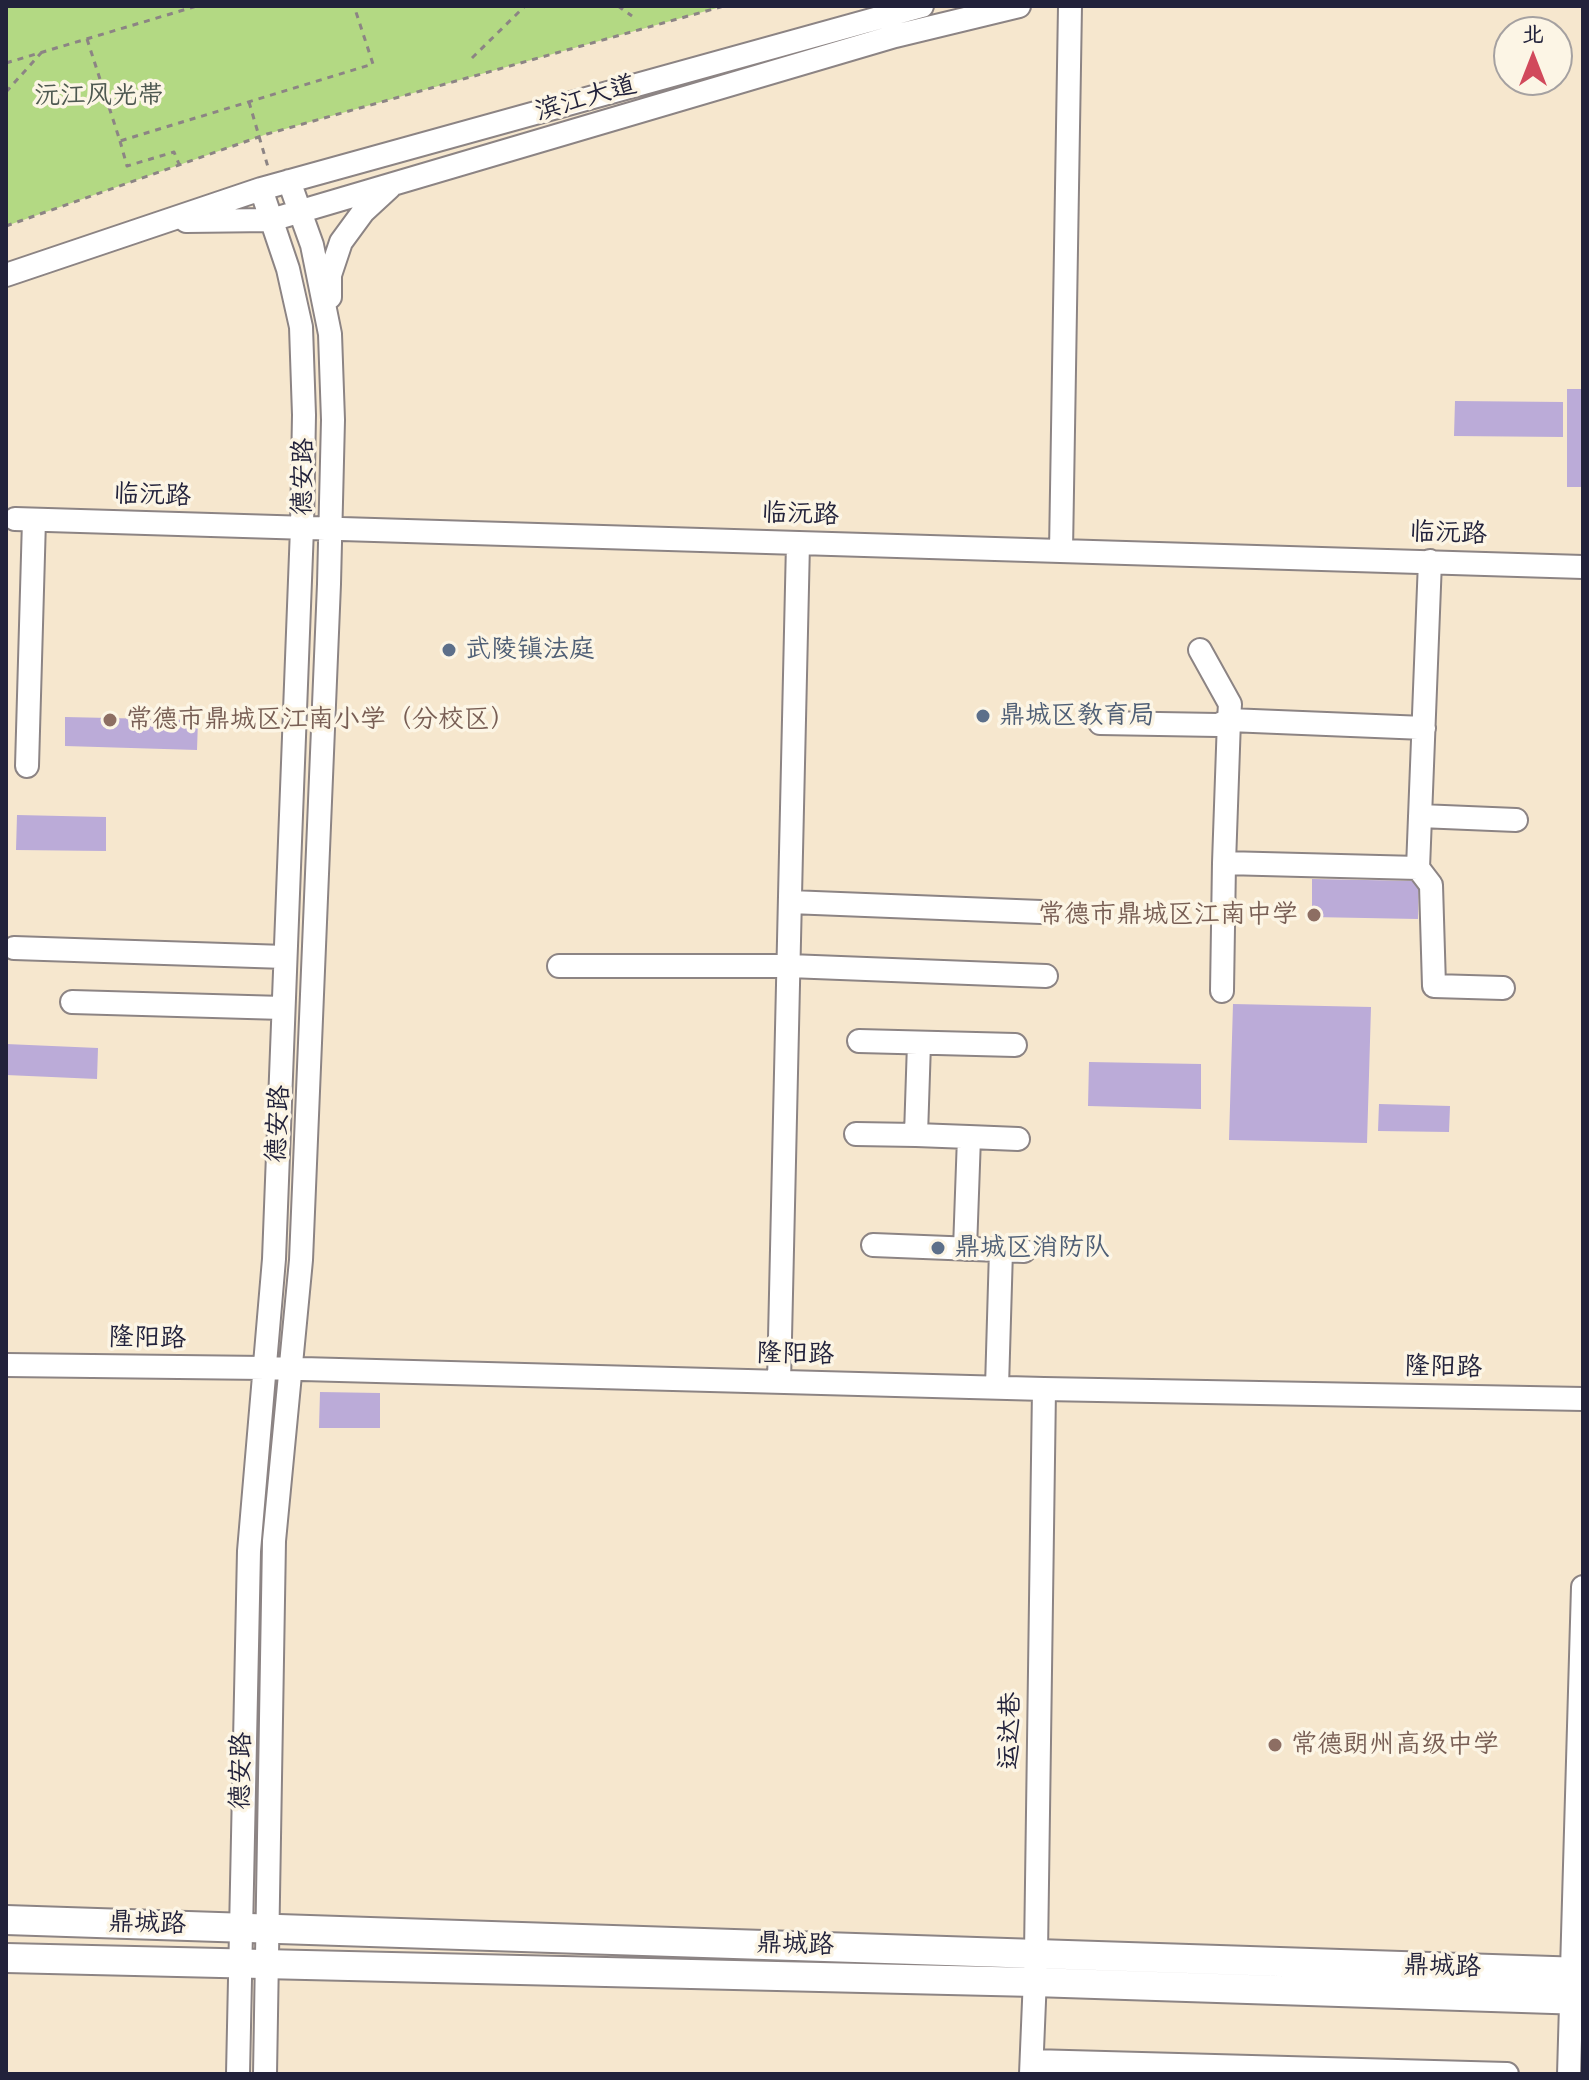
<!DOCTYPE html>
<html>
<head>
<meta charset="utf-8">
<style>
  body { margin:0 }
  #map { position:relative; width:1589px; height:2080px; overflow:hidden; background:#f6e7ce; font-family:Pangolin,"LXGW WenKai TC",sans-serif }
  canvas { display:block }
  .frame { position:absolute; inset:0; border:8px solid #22223b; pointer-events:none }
  .north { position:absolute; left:1493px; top:16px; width:80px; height:80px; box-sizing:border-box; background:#fcf5e5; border:2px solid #a5a1a1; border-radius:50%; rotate:0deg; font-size:22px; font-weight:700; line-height:32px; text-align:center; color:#22223b }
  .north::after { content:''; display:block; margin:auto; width:28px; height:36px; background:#d1495b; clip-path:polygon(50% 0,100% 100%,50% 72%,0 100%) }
</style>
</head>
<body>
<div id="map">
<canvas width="1589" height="2080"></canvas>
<div class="frame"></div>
<div class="north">北</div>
</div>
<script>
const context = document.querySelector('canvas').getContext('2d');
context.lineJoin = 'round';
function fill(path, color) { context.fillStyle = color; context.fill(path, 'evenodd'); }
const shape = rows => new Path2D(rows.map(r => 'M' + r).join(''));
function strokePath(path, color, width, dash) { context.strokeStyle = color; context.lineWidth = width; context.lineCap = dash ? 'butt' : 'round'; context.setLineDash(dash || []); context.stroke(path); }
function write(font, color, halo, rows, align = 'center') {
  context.font = font + ' Pangolin,"LXGW WenKai TC",sans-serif'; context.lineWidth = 7; context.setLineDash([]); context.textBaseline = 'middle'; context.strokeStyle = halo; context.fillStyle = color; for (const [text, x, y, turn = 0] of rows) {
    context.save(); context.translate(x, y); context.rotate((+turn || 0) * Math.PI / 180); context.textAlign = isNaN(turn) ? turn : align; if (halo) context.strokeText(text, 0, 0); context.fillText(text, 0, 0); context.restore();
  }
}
fill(shape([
  [6,6,724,6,267,134,6,226]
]), '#b3d983');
fill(shape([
  [1567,389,1583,389,1583,487,1567,487],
  [1455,401,1563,402,1563,437,1454,436],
  [65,717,198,720,197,750,65,746],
  [17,815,106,817,106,851,16,850],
  [1312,879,1419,881,1418,919,1312,917],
  [1233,1004,1371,1007,1367,1143,1229,1140],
  [6,1044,98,1048,97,1079,6,1075],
  [1089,1062,1201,1064,1201,1109,1088,1106],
  [1379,1104,1450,1106,1449,1132,1378,1131],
  [320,1392,380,1393,380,1428,319,1428]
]), '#bbabd8');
const minor = shape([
  [186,221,271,220,895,36,1019,6],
  [6,275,261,189,922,6],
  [330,297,330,275,341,242,363,212,389,188],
  [15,519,1583,567],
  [1061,551,1070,6],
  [1430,561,1418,868,1431,885,1434,986,1503,988],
  [1100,723,1218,725,1229,720,1230,704,1200,650],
  [27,766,34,520],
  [1420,816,1516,820],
  [1418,868,1224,863,1229,720,1424,728],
  [790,902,1041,912],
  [14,948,285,957],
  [559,966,789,966,1046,976],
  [1222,991,1224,863],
  [72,1002,283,1008],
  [859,1041,1015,1045],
  [919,1043,916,1135,969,1137,965,1249],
  [856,1134,916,1135],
  [969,1137,1018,1139],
  [873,1245,1024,1251],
  [6,1365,265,1368,1044,1389,1583,1399],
  [779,1382,798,543],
  [997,1387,1001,1250],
  [1032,2061,1507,2074],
  [238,2074,249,1551,274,1259,302,528,304,415,301,327,288,269,261,189],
  [265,2074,274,1541,301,1260,329,584,333,420,330,334,312,245,289,181],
  [1031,2074,1036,1953,1044,1389],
  [1569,2074,1583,1587]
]);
const major = shape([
  [6,1920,1583,1972],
  [6,1958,1034,1982,1583,2000]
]);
strokePath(minor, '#8c8484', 26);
strokePath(major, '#8c8484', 32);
strokePath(shape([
  [618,6,632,16],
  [87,39,120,141,373,64,354,6],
  [472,58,525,6],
  [6,63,197,6],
  [6,92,41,53],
  [249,102,268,167],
  [120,141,127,166,174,152,179,164],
  [6,226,267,134,724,6]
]), '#8c8484', 3, [6, 6]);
strokePath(minor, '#fff', 22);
strokePath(major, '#fff', 28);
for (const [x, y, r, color] of [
  [449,650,8,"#5c6f8a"],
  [983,716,8,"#5c6f8a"],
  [110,720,8,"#8d6e63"],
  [1314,915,8,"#8d6e63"],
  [938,1248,8,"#5c6f8a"],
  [1275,1745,8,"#8d6e63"]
]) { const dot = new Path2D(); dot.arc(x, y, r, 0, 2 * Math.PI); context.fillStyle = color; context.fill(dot); strokePath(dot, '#fcf5e5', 3); }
write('26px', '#4e5951', '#fcf5e5', [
  ["沅江风光带",99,96]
]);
write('26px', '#22223b', '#fcf5e5', [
  ["滨江大道",586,99,-16],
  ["德安路",304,477,-89],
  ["临沅路",152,496,2],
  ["临沅路",800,515,2],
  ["临沅路",1448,534,2],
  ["德安路",279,1124,-87],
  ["隆阳路",147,1339,1],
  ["隆阳路",795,1355,1],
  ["隆阳路",1443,1368,1],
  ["运达巷",1011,1731,-89],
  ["德安路",242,1771,-89],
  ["鼎城路",147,1924,2],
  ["鼎城路",795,1945,2],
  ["鼎城路",1442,1967,2]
]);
write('26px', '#4e5e75', '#fcf5e5', [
  ["武陵镇法庭",465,650],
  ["鼎城区教育局",999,716],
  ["鼎城区消防队",954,1248]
], 'left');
write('26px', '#785e54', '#fcf5e5', [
  ["常德市鼎城区江南小学（分校区）",126,720],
  ["常德市鼎城区江南中学",1298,915,"right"],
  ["常德朗州高级中学",1291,1745]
], 'left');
</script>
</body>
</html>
